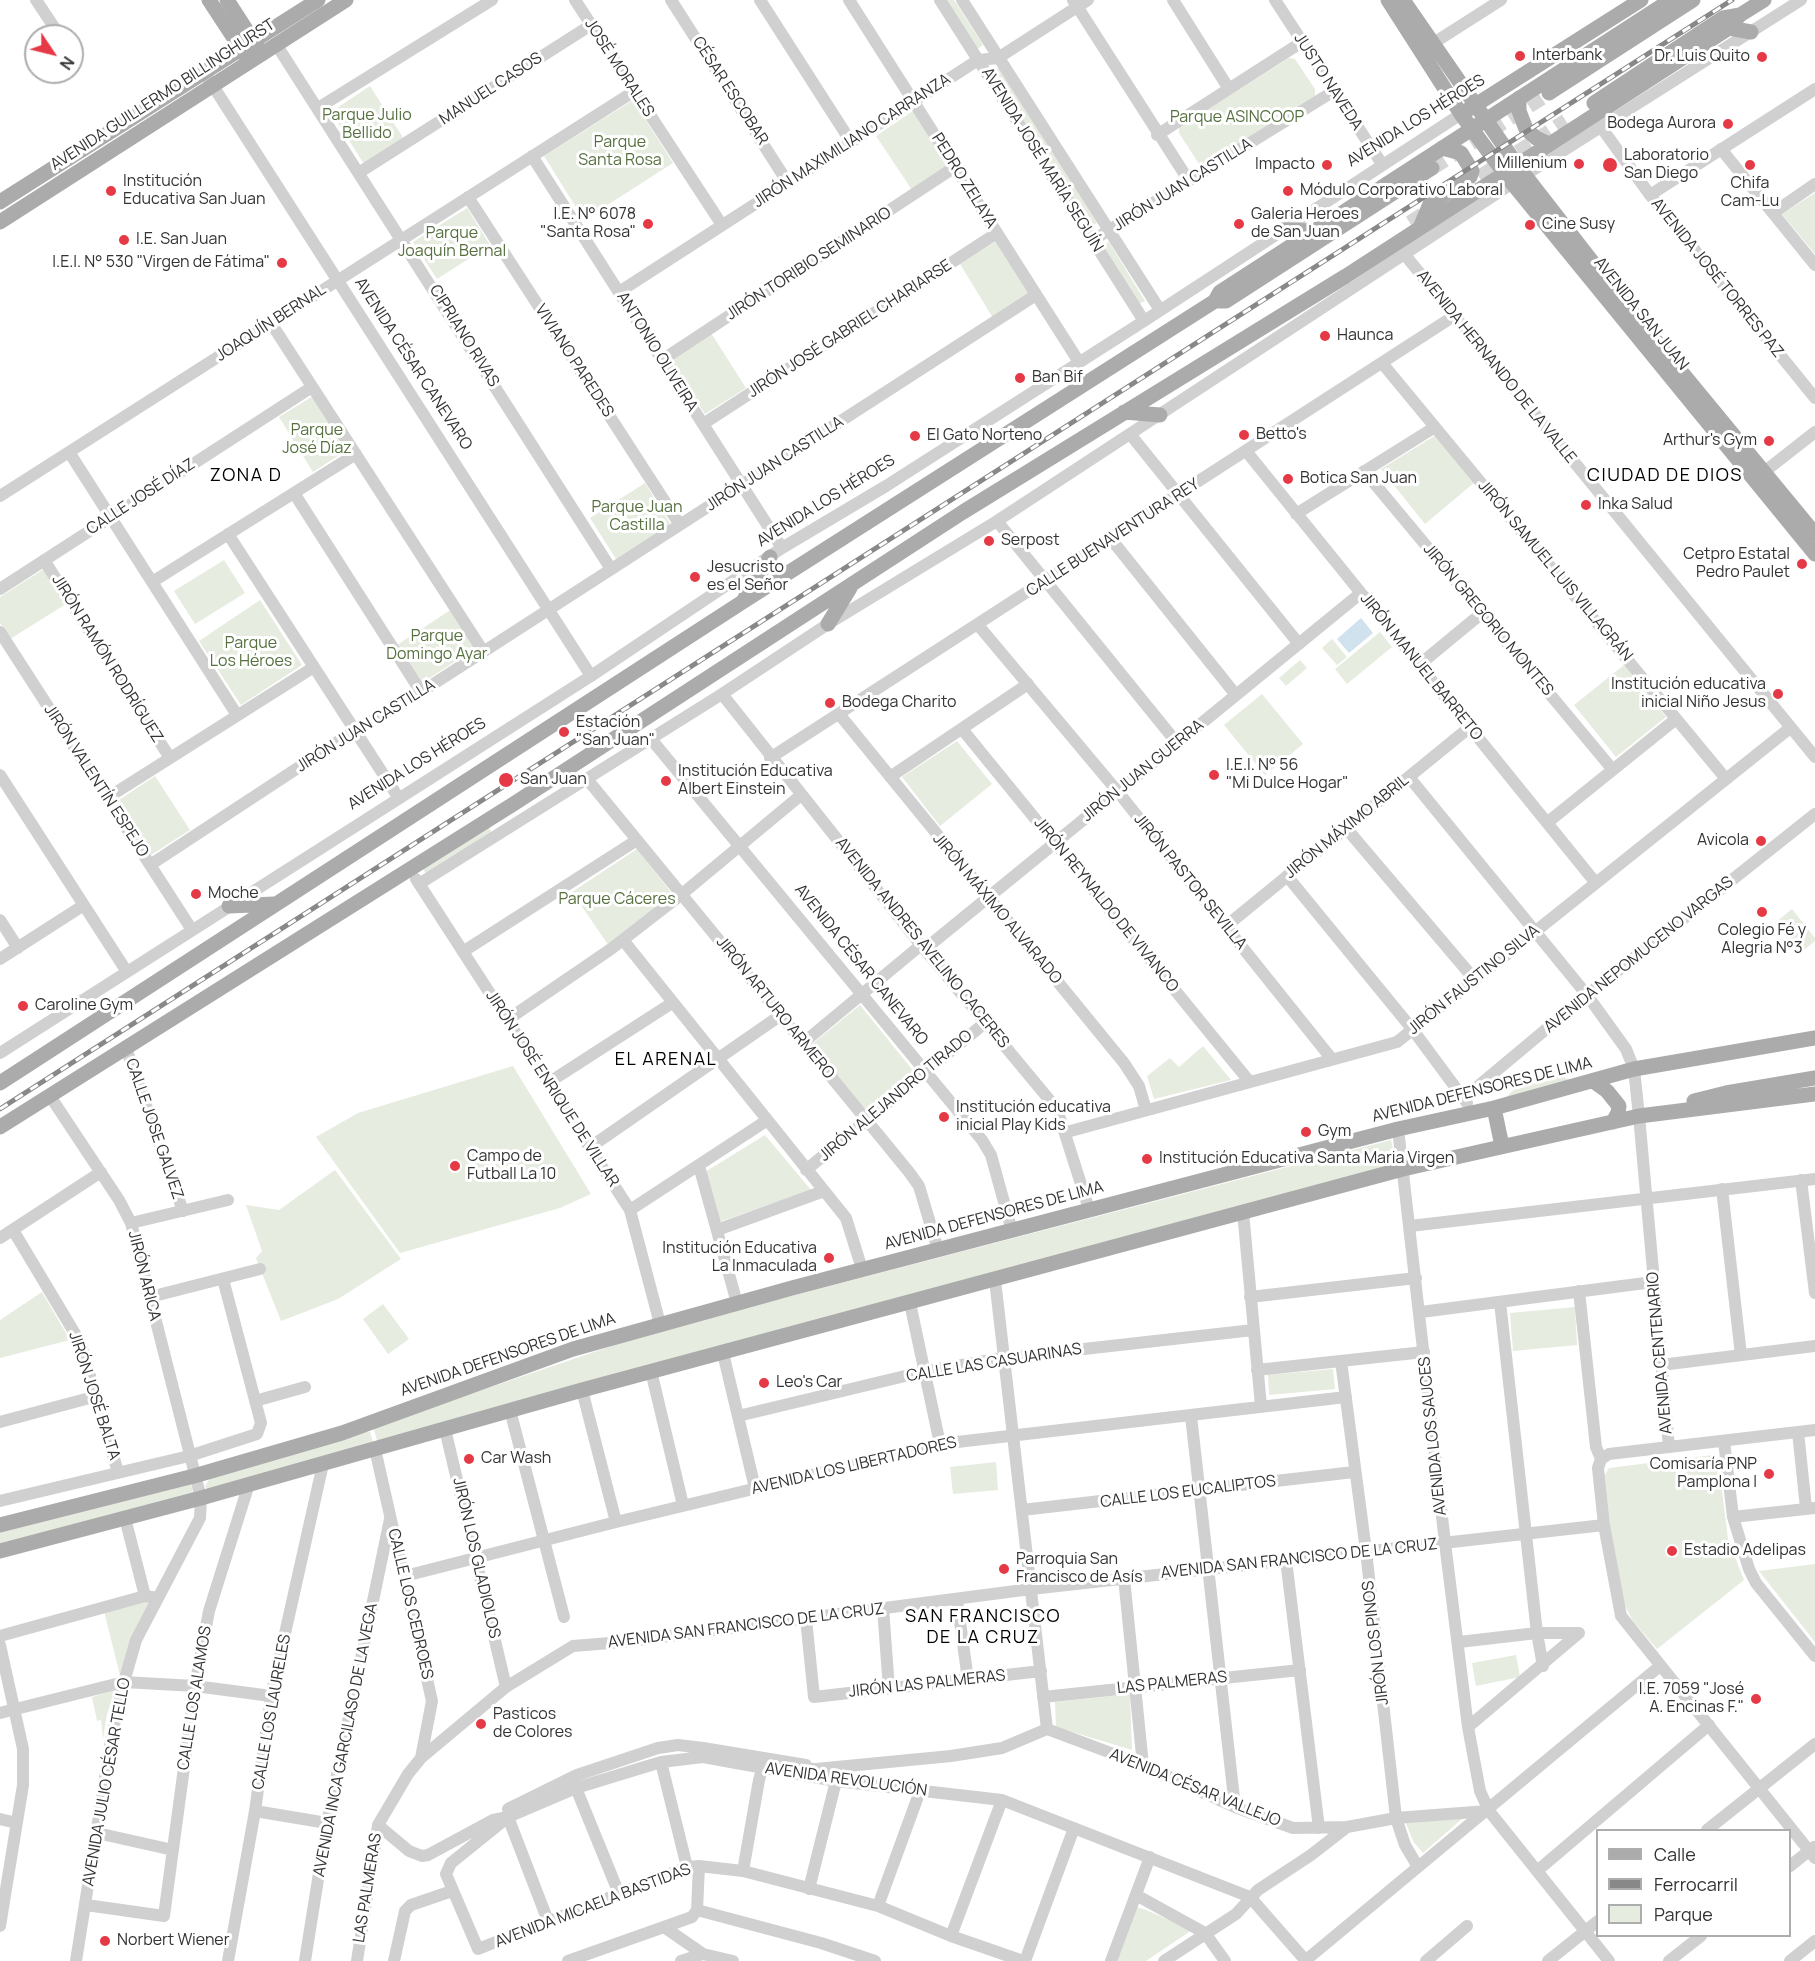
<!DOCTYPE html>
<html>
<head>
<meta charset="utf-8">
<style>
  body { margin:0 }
  #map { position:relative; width:1815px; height:1961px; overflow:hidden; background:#fff; font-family:Manrope,sans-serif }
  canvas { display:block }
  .legend { position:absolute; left:1596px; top:1829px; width:195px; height:108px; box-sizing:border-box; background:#fff; border:2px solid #adadad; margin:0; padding:8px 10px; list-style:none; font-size:18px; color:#333 }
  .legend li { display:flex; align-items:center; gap:12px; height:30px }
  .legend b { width:30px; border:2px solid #adadad }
  .north { position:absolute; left:24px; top:24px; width:60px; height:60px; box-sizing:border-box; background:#fff; border:2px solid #adadad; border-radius:50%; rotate:125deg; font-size:16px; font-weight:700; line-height:24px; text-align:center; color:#333 }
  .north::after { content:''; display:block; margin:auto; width:21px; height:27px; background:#e63946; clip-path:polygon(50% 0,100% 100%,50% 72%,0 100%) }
</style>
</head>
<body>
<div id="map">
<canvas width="1815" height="1961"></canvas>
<ul class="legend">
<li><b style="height:8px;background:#ababab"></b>Calle</li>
<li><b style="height:8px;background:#888"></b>Ferrocarril</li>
<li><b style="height:16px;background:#e6ecdf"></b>Parque</li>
</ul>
<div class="north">N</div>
</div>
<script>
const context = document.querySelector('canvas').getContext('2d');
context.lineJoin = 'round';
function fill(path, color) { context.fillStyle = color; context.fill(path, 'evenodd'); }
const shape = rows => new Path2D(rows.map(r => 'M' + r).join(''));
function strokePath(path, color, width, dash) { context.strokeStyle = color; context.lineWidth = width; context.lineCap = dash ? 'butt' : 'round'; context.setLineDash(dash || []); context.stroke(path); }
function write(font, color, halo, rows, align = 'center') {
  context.font = font + ' Manrope,sans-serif'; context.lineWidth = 6; context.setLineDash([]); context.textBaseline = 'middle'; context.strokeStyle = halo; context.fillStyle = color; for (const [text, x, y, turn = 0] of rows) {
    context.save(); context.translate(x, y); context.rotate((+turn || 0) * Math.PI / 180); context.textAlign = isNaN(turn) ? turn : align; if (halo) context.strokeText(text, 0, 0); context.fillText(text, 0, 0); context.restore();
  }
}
fill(shape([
  [944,0,954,0,983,45,976,50],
  [1289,58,1295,59,1315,89,1315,96,1204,165,1199,164,1179,133,1179,127],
  [999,68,1097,223,1090,227,993,72],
  [370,86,404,139,364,164,331,112],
  [633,100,673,163,584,220,544,156],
  [913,111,949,166,912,190,876,136],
  [1815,193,1815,254,1782,214],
  [467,208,490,245,437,279,413,242],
  [998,240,1032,294,993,318,960,264],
  [1109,242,1145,301,1139,304,1103,245],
  [711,333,746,388,705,414,670,359],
  [313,396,347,450,313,472,279,417],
  [1436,435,1475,482,1425,524,1381,469],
  [645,483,671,525,616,559,590,518],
  [224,560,245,593,195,624,174,591],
  [44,569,66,604,10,639,0,623,0,597],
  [260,600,302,665,241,705,199,641],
  [452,609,477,647,422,683,397,645],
  [1380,632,1392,647,1347,684,1335,669],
  [1332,639,1347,657,1337,665,1322,648],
  [1300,660,1307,668,1286,686,1279,678],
  [1624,665,1666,717,1616,757,1574,705],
  [1262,694,1303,744,1265,775,1224,725],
  [957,741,992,784,940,826,902,777],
  [155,776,190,830,151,855,116,802],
  [488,826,492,833,426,874,422,867],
  [637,849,674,896,609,946,572,892],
  [1792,909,1815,938,1815,941,1799,954,1775,923],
  [860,1005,915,1073,867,1112,811,1045],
  [1203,1046,1231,1080,1154,1099,1147,1076,1170,1058,1179,1067],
  [513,1066,591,1194,560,1208,400,1253,316,1137,358,1113],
  [1561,1076,1570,1080,1506,1097,1515,1089],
  [765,1135,811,1190,719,1222,705,1172],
  [1391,1140,1397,1165,378,1443,373,1427,653,1332],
  [335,1170,401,1259,338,1299,281,1321,256,1258,262,1251,246,1205,279,1210],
  [42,1292,70,1340,0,1358,0,1320],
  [383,1304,409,1339,388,1354,363,1319],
  [1575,1307,1577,1345,1513,1351,1510,1313],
  [1333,1369,1335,1389,1269,1395,1268,1375],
  [365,1432,370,1432,373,1442,208,1490,205,1486,210,1478],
  [1713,1455,1718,1459,1728,1539,1744,1580,1657,1649,1633,1621,1623,1602,1614,1565,1605,1475,1609,1468],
  [996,1462,998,1490,953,1494,950,1467],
  [191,1484,193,1493,0,1547,0,1530],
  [1815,1564,1815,1642,1759,1571],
  [138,1602,152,1602,121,1679,104,1611],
  [1516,1655,1520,1677,1476,1686,1472,1663],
  [115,1690,107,1714,103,1739,101,1720,97,1721,92,1697],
  [1130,1694,1132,1750,1056,1727,1055,1702],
  [1463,1818,1423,1853,1413,1841,1405,1821],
  [1136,1907,1146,1910,1192,1930,1146,1961,1112,1961]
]), '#e6ecdf');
fill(shape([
  [1361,618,1373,633,1349,653,1337,639]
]), '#cfe2ee');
strokePath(shape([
  [1432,168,1549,93],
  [1460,190,1566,121],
  [1410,223,1433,208]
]), '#d6d6d6', 15, [15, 8]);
strokePath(shape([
  [36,0,60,36],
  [575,0,722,225],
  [671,0,788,183],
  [760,0,851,142],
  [849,0,1079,362],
  [940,0,1144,321],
  [962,0,1160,310],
  [1073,0,1189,181],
  [1173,0,1229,89],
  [1275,0,1382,164],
  [276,44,611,569],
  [1432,44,1501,0],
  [208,78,591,676],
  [318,108,492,0],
  [1601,127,1650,195,1815,398],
  [1157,135,1302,42],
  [1721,149,1815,265],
  [532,156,782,548],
  [360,172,591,25],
  [1650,195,1815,89],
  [468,197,680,525],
  [1773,213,1815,184],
  [1093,240,1334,91],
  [1405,255,1815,757],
  [619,292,978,60,998,58,1088,0],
  [271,323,483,651],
  [662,360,955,167],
  [1382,363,1726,779],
  [703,424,997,233],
  [1130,434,1299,644],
  [1246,451,1595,882],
  [69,452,237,715],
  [1364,471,1613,770],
  [1764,472,1815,432],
  [294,493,421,692],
  [0,496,633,92],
  [1296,514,1435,427],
  [997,521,1177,743],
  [228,534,398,797],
  [1111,539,1236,695],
  [44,560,170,758],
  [152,582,356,454],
  [0,589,312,387],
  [978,625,1118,792,1331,1058],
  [0,632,192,930],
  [1419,665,1482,613],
  [722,694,921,945,1057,1109,1089,1209],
  [839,714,1124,1063,1139,1086,1146,1110],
  [962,729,1249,1081],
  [651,739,982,1140,991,1155,1012,1231],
  [770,758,1454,316],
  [0,775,127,972],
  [890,777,1028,684],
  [1409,777,1587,995,1626,1049,1634,1069,1639,1116,1669,1447],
  [587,779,909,1172,919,1186,938,1250],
  [107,798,314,667],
  [1548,822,1676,719],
  [1346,828,1475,980],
  [150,865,354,731,421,692,1036,295],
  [1287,876,1413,1030,1467,1103],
  [416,879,630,1210,660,1324],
  [419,884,722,694,828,624,997,521,1525,175,1801,0],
  [0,920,18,948],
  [1225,927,1470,727],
  [623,940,846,1218,862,1269],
  [925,949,1361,593],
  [464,951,637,840],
  [0,959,84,905],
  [507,1020,611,949,682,894,801,795],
  [803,1043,921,945],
  [126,1048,183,1211],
  [0,1053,591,676,782,548,886,486,1144,321,1461,114],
  [548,1083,672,1003],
  [50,1096,119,1200,131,1223,201,1498,200,1518,136,1640,124,1682,112,1734,76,1961],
  [1465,1097,1587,995,1815,814],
  [1398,1129,1445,1543,1468,1727,1480,1791,1489,1811,1609,1961],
  [1067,1132,1397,1042,1790,728],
  [589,1148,781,1015],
  [699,1166,737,1303],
  [806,1170,986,1022],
  [1801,1180,1815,1293],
  [1722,1189,1741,1355],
  [630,1210,766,1121],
  [1243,1212,1261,1406],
  [131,1223,228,1200],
  [1410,1226,1815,1179],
  [13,1230,80,1342,118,1472],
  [717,1230,824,1191],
  [0,1238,101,1172],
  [995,1280,1047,1729],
  [1579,1291,1596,1447,1601,1459],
  [150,1297,260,1269],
  [1250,1297,1416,1278],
  [1500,1302,1537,1633,1543,1666],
  [910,1303,940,1444],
  [1421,1312,1653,1282],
  [723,1353,755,1488],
  [1341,1361,1366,1551,1396,1818,1405,1845,1418,1867],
  [1661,1365,1815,1346],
  [1257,1370,1424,1352],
  [651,1371,683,1505],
  [582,1390,616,1522],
  [255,1401,305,1387],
  [510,1410,564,1617],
  [738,1416,926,1371,1004,1358,1253,1330],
  [1191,1416,1235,1807],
  [0,1422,97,1396],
  [445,1429,506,1687],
  [1815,1430,1609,1454,1601,1459,1598,1468,1604,1525,1621,1616,1815,1858],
  [1798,1432,1806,1508],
  [1724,1441,1733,1517,1749,1569,1756,1583,1815,1656],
  [375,1449,432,1701,421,1758],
  [0,1501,189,1456,257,1434,261,1423,223,1279],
  [1022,1510,1354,1472],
  [1733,1517,1815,1508],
  [125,1518,145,1596],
  [1286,1560,1319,1828],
  [405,1576,616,1522,940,1444,1346,1397],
  [1124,1578,1143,1765],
  [957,1600,968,1680],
  [883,1608,889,1689],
  [806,1619,814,1697,1041,1671],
  [0,1636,145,1596,158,1598],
  [1459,1642,1537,1633,1579,1633,1468,1727],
  [0,1645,23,1749,23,1785,0,1926],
  [1043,1697,1300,1670],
  [0,1713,124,1682,195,1686,271,1696],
  [1047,1729,1143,1765,1235,1807,1293,1828,1347,1827],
  [661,1762,687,1867],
  [799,1768,816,1769,951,1756,1002,1748,1047,1729],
  [576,1788,620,1896],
  [508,1809,577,1775,658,1748,678,1745,703,1748,806,1765],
  [255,1811,327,1823],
  [0,1819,17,1823],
  [378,1825,409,1851,422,1856,428,1855,493,1820,508,1817,548,1921],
  [1707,1830,1815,1744],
  [97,1833,173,1850],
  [1790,1866,1814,1847],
  [743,1871,759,1780,762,1769,770,1769],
  [1537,1871,1709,1725],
  [809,1889,836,1781],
  [1136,1895,1205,1933,1225,1961],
  [86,1905,164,1916,195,1686,209,1611,249,1484],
  [878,1906,920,1791],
  [697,1910,821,1943,875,1961],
  [664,1927,703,1954,733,1961],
  [951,1936,1002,1800],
  [1306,1960,1660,1666],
  [228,1961,255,1811,271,1696,323,1464],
  [305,1961,327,1823,390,1519],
  [357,1961,378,1825,408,1774,421,1758,506,1687,573,1646,623,1642,1031,1589,1604,1525],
  [394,1961,405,1911,411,1905,452,1891],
  [568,1961,692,1917,697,1910,699,1866],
  [681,1961,703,1954],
  [1023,1961,951,1936,878,1906,743,1871,699,1866,687,1867,478,1949,446,1874,451,1863,508,1817,576,1788,661,1762,703,1757,836,1781,1002,1800,1250,1897,1306,1961],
  [1025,1961,1074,1828],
  [1111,1961,1150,1857],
  [1164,1961,1236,1914,1258,1890,1311,1855,1347,1827,1396,1818,1487,1811],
  [1426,1961,1467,1926],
  [1548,1961,1598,1921],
  [1669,1961,1701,1936],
  [1790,1961,1815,1941]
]), '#d0d0d0', 12);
strokePath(shape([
  [209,0,245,55],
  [227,0,258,48],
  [1388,0,1461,114,1504,173,1815,554],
  [1403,0,1517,165,1622,300,1815,534],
  [1729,28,1751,32],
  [1549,93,1693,0],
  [1519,98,1519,111,1526,129,1536,138,1549,144],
  [1594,103,1723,18,1740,15],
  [1466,111,1641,0],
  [0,202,318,0],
  [0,222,346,0],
  [1420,228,1430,204,1470,177,1472,171,1461,153,1442,148],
  [1282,230,1313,231],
  [1215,301,1226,301,1432,168],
  [1124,412,1160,415],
  [745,598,770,557],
  [828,624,850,588],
  [229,906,274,904],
  [1593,1081,1607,1091,1619,1106,1618,1113,1613,1122],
  [0,1083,744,601,1215,301,1220,292,1671,0],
  [1694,1101,1726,1093,1815,1078],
  [1494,1108,1502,1146],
  [0,1127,515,803,963,512,1346,276,1729,28,1740,15,1764,0],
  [0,1525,194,1476,342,1433,573,1349,792,1288,1398,1129,1494,1108,1634,1069,1815,1038],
  [0,1551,201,1498,582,1390,1403,1169,1639,1116,1815,1094]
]), '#ababab', 15);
const rail = shape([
  [0,1109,1732,0]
]);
strokePath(rail, '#888', 5);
strokePath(rail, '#fff', 3, [9]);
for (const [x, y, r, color] of [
  [1520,56,6,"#e63946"],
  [1762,57,6,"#e63946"],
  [1728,124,6,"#e63946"],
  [1579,164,6,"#e63946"],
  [1327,165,6,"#e63946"],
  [1610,165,8,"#e63946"],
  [1750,165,6,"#e63946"],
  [111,191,6,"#e63946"],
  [1288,191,6,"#e63946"],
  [648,224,6,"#e63946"],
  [1239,224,6,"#e63946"],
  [1530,225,6,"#e63946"],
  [124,240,6,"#e63946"],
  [282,263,6,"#e63946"],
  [1325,336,6,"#e63946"],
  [1020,378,6,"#e63946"],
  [1244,435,6,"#e63946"],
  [915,436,6,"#e63946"],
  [1769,441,6,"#e63946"],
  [1288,479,6,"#e63946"],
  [1586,505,6,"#e63946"],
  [989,541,6,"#e63946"],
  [1802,564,6,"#e63946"],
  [695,577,6,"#e63946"],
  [1778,694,6,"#e63946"],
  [830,703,6,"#e63946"],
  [564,732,6,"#e63946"],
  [1214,775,6,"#e63946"],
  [506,780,8,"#e63946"],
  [666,781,6,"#e63946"],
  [1761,841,6,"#e63946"],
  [196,894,6,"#e63946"],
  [1762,912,6,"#e63946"],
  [23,1006,6,"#e63946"],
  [944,1117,6,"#e63946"],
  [1306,1132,6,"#e63946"],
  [1147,1159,6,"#e63946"],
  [455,1166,6,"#e63946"],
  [829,1258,6,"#e63946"],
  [764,1383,6,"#e63946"],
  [469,1459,6,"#e63946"],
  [1769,1474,6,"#e63946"],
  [1672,1551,6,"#e63946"],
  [1004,1569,6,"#e63946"],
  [1756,1699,6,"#e63946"],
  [481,1724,6,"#e63946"],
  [105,1941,6,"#e63946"]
]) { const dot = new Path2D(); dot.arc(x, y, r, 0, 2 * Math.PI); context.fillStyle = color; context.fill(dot); strokePath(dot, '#fff', 2); }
write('16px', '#333', '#fff', [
  ["Interbank",1532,56],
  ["Dr. Luis Quito",1750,57,"right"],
  ["Bodega Aurora",1716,124,"right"],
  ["Laboratorio",1624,156],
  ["San Diego",1624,174],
  ["Millenium",1567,164,"right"],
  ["Impacto",1315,165,"right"],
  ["Institución",123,182],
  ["Educativa San Juan",123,200],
  ["Chifa",1750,184,"center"],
  ["Cam-Lu",1750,202,"center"],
  ["Módulo Corporativo Laboral",1300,191],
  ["I.E. N° 6078",636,215,"right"],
  ["\"Santa Rosa\"",636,233,"right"],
  ["Galeria Heroes",1251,215],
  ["de San Juan",1251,233],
  ["Cine Susy",1542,225],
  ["I.E. San Juan",136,240],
  ["I.E.I. N° 530 \"Virgen de Fátima\"",270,263,"right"],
  ["Haunca",1337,336],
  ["Ban Bif",1032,378],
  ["Betto's",1256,435],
  ["El Gato Norteno",927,436],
  ["Arthur's Gym",1757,441,"right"],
  ["Botica San Juan",1300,479],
  ["Inka Salud",1598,505],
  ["Serpost",1001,541],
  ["Cetpro Estatal",1790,555,"right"],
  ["Pedro Paulet",1790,573,"right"],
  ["Jesucristo",707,568],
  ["es el Señor",707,586],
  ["Institución educativa",1766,685,"right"],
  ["inicial Niño Jesus",1766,703,"right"],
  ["Bodega Charito",842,703],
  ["Estación",576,723],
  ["\"San Juan\"",576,741],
  ["I.E.I. N° 56",1226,766],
  ["\"Mi Dulce Hogar\"",1226,784],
  ["Institución Educativa",678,772],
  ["Albert Einstein",678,790],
  ["San Juan",520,780],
  ["Avicola",1749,841,"right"],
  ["Moche",208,894],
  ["Colegio Fé y",1762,931,"center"],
  ["Alegria N°3",1762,949,"center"],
  ["Caroline Gym",35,1006],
  ["Institución educativa",956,1108],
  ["inicial Play Kids",956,1126],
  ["Gym",1318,1132],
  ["Campo de",467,1157],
  ["Futball La 10",467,1175],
  ["Institución Educativa Santa Maria Virgen",1159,1159],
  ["Institución Educativa",817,1249,"right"],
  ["La Inmaculada",817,1267,"right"],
  ["Leo's Car",776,1383],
  ["Car Wash",481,1459],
  ["Comisaría PNP",1757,1465,"right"],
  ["Pamplona I",1757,1483,"right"],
  ["Estadio Adelipas",1684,1551],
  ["Parroquia San",1016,1560],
  ["Francisco de Asís",1016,1578],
  ["I.E. 7059 \"José",1744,1690,"right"],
  ["A. Encinas F.\"",1744,1708,"right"],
  ["Pasticos",493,1715],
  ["de Colores",493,1733],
  ["Norbert Wiener",117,1941]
], 'left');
write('16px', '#333', '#fff', [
  ["JOSÉ MORALES",619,68,57],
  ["JUSTO NAVEDA",1328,82,57],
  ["MANUEL CASOS",491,89,-33],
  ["CÉSAR ESCOBAR",730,91,57],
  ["AVENIDA GUILLERMO BILLINGHURST",163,95,-33],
  ["AVENIDA LOS HÉROES",1416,121,-32],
  ["JIRÓN MAXIMILIANO CARRANZA",852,141,-33],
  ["AVENIDA JOSÉ MARÍA SEGUÍN",1042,160,58],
  ["PEDRO ZELAYA",964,181,58],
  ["JIRÓN JUAN CASTILLA",1183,185,-32],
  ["JIRÓN TORIBIO SEMINARIO",809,264,-33],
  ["AVENIDA JOSÉ TORRES PAZ",1717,278,51],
  ["AVENIDA SAN JUAN",1641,314,51],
  ["JOAQUÍN BERNAL",271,323,-33],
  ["JIRÓN JOSÉ GABRIEL CHARIARSE",850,329,-33],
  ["CIPRIANO RIVAS",464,336,58],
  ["ANTONIO OLIVEIRA",657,352,58],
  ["VIVIANO PAREDES",574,361,57],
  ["AVENIDA CÉSAR CANEVARO",413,364,57],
  ["AVENIDA HERNANDO DE LA VALLE",1496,367,51],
  ["JIRÓN JUAN CASTILLA",775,464,-33],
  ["CALLE JOSÉ DÍAZ",141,497,-33],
  ["AVENIDA LOS HÉROES",826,501,-32],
  ["CALLE BUENAVENTURA REY",1113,538,-33],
  ["JIRÓN SAMUEL LUIS VILLAGRÁN",1555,571,50],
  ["JIRÓN GREGORIO MONTES",1488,620,50],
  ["JIRÓN RAMÓN RODRÍGUEZ",107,659,58],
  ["JIRÓN MANUEL BARRETO",1421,667,51],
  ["JIRÓN JUAN CASTILLA",366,726,-32],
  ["AVENIDA LOS HÉROES",417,764,-32],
  ["JIRÓN JUAN GUERRA",1143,771,-39],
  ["JIRÓN VALENTÍN ESPEJO",96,781,57],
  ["JIRÓN MÁXIMO ABRIL",1347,827,-39],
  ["JIRÓN PASTOR SEVILLA",1190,882,51],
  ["JIRÓN REYNALDO DE VIVANCO",1106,905,51],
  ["JIRÓN MÁXIMO ALVARADO",997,909,50],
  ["AVENIDA ANDRES AVELINO CACERES",922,943,51],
  ["AVENIDA NEPOMUCENO VARGAS",1639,955,-39],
  ["AVENIDA CÉSAR CANEVARO",861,965,51],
  ["JIRÓN FAUSTINO SILVA",1474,980,-39],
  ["JIRÓN ARTURO ARMERO",775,1008,51],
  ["JIRÓN JOSÉ ENRIQUE DE VILLAR",552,1089,57],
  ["AVENIDA DEFENSORES DE LIMA",1482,1090,-14],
  ["JIRÓN ALEJANDRO TIRADO",896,1096,-40],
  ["CALLE JOSE GALVEZ",154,1129,71],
  ["AVENIDA DEFENSORES DE LIMA",994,1216,-15],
  ["JIRÓN ARICA",144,1276,76],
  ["AVENIDA CENTENARIO",1660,1353,-95],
  ["AVENIDA DEFENSORES DE LIMA",508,1355,-19],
  ["CALLE LAS CASUARINAS",994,1363,-9],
  ["JIRÓN JOSÉ BALTA",94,1396,72],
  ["AVENIDA LOS SAUCES",1433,1436,-96],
  ["AVENIDA LOS LIBERTADORES",854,1466,-13],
  ["CALLE LOS EUCALIPTOS",1188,1492,-7],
  ["JIRÓN LOS GLADIOLOS",476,1558,77],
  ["AVENIDA SAN FRANCISCO DE LA CRUZ",1299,1559,-6],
  ["CALLE LOS CEDROES",410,1604,77],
  ["AVENIDA SAN FRANCISCO DE LA CRUZ",746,1626,-7],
  ["JIRÓN LOS PINOS",1376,1643,-97],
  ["LAS PALMERAS",1172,1683,-6],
  ["JIRÓN LAS PALMERAS",927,1684,-6],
  ["CALLE LOS ALAMOS",195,1698,-81],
  ["CALLE LOS LAURELES",272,1712,-80],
  ["AVENIDA INCA GARCILASO DE LA VEGA",346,1740,-79],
  ["AVENIDA REVOLUCIÓN",846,1780,8],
  ["AVENIDA JULIO CÉSAR TELLO",107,1782,-80],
  ["AVENIDA CÉSAR VALLEJO",1195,1788,22],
  ["LAS PALMERAS",368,1888,-81],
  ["AVENIDA MICAELA BASTIDAS",593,1906,-21]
]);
write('16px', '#56703f', '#fff', [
  ["Parque Julio",367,116],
  ["Bellido",367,134],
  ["Parque ASINCOOP",1237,118],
  ["Parque",620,143],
  ["Santa Rosa",620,161],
  ["Parque",452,234],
  ["Joaquín Bernal",452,252],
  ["Parque",317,431],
  ["José Díaz",317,449],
  ["Parque Juan",637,508],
  ["Castilla",637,526],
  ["Parque",437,637],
  ["Domingo Ayar",437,655],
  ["Parque",251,644],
  ["Los Héroes",251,662],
  ["Parque Cáceres",617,900]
]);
context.letterSpacing = '1.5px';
write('18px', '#000', '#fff', [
  ["ZONA D",246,476],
  ["CIUDAD DE DIOS",1665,476],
  ["EL ARENAL",666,1060],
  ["SAN FRANCISCO",983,1617],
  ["DE LA CRUZ",983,1638]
]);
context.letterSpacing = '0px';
</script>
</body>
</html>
